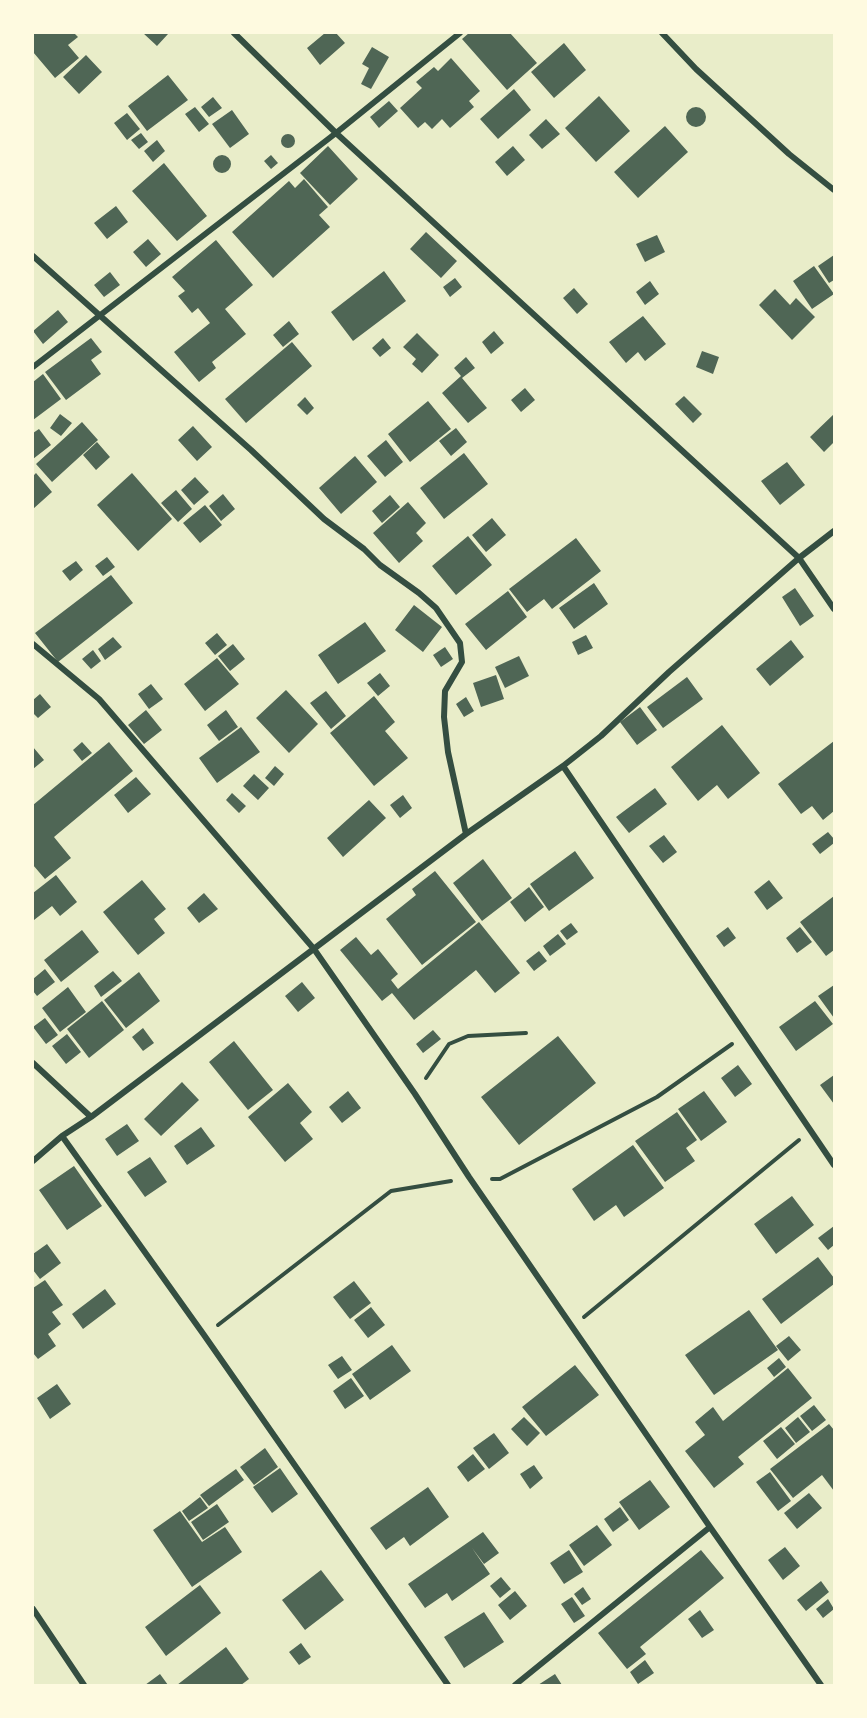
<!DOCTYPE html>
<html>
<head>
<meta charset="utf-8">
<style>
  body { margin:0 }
  #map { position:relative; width:867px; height:1718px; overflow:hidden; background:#e9edc9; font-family:Overpass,sans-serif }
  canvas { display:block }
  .frame { position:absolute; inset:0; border:34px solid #fefae0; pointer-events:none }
</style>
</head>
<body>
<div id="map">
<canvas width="867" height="1718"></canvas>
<div class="frame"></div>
</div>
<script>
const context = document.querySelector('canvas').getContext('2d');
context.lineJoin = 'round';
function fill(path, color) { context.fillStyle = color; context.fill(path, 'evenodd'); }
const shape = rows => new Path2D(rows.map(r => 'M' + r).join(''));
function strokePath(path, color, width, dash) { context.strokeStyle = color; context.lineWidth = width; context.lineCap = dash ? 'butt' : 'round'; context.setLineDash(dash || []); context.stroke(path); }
fill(shape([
  [33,33,74,33,78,37,68,45,79,58,55,78,33,52],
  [143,33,166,33,168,34,157,46],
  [325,33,336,33,345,43,320,65,307,48],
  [469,33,510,33,537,63,507,90,462,39],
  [564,43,586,70,554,98,531,72],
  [372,47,389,57,371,89,361,84,369,68,362,64],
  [86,55,102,72,79,94,63,77],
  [451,58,480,91,469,101,474,107,450,128,442,119,432,129,425,122,418,128,400,108,422,88,416,82,434,67,438,71],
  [168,75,188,100,147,131,128,106],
  [514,89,531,110,498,139,480,119],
  [599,96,630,131,596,162,565,128],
  [213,97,222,108,209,117,201,107],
  [389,101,398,111,379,128,370,117],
  [195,107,209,124,199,132,185,114],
  '686 117a10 10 0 1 1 20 0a10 10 0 1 1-20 0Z',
  [232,110,249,134,230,148,212,124],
  [127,113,140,129,127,140,114,123],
  [546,119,560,134,542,149,529,135],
  [665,126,688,152,638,198,614,172],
  [141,133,148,142,139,149,131,140],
  '281 141a7 7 0 1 1 14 0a7 7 0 1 1-14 0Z',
  [157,140,165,151,153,162,144,151],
  [328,146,358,179,330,205,300,173],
  [513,146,525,160,507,176,495,162],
  '213 164a9 9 0 1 1 18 0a9 9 0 1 1-18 0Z',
  [271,155,278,163,271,169,264,161],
  [164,163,207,216,177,241,132,191],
  [304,179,328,207,319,215,330,227,273,278,232,232,289,181,295,188],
  [116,206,128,222,107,239,94,223],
  [426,232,457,261,441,278,410,249],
  [657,235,665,252,645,262,636,244],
  [148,239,161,254,146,267,133,252],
  [216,240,253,285,225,309,246,334,212,362,216,368,199,382,174,352,210,323,198,308,192,313,178,296,185,291,172,277],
  [834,255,834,280,829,283,818,266],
  [814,266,834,294,812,309,793,281],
  [384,271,406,301,353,341,331,312],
  [110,272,120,285,104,297,94,285],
  [455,278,462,287,450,297,443,287],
  [650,281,659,294,645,305,636,292],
  [574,288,588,304,577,314,563,298],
  [775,289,790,305,796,298,815,317,792,340,759,305],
  [58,310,68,322,43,344,33,331],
  [643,316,666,344,645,361,638,352,626,363,609,342],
  [289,321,299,334,283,347,273,335],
  [494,331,504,343,491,354,482,342],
  [417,333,439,355,422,373,412,364,416,359,403,347],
  [91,338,102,352,91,360,101,374,66,400,45,372],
  [383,338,391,348,380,357,372,348],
  [292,342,312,366,246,423,225,399],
  [702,351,719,357,713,374,696,367],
  [466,357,475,368,462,378,487,408,468,423,442,393,461,376,454,368],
  [43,374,61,399,33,420,33,382],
  [525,388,535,400,521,412,511,400],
  [684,396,702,414,693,423,675,404],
  [305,397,314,408,307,415,297,405],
  [428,401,451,429,410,462,388,434],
  [60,414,72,423,61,436,50,428],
  [834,414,834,442,824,452,810,437],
  [82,422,98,440,52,482,36,464],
  [193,426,212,447,197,461,178,440],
  [456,428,467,442,451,456,439,441],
  [39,429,51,445,33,459,33,433],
  [386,440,403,462,385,477,367,456],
  [97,442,110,457,96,470,83,455],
  [464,453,488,484,444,519,420,488],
  [355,456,377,482,341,514,319,488],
  [787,462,805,485,780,505,761,481],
  [36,473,52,492,33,509,33,476],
  [132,473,172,519,138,551,97,505],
  [195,477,209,492,194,505,181,490],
  [176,490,192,509,178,522,161,503],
  [223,494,235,509,221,521,209,506],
  [390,495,400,507,382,523,372,511],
  [408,502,426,523,416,533,423,541,399,563,373,533],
  [205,505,222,525,200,543,183,523],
  [492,518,506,535,486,552,472,535],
  [468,536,492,565,456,595,432,566],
  [576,538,601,571,552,609,544,599,527,612,509,589],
  [107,557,115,567,103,576,95,566],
  [76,561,83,570,70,581,62,571],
  [111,575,133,603,58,662,35,633],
  [594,583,608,604,574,629,559,608],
  [795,588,814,616,800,626,782,597],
  [508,591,527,617,486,650,465,624],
  [414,605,442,627,423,652,395,630],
  [365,622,386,651,338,684,318,655],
  [217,633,227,645,215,655,205,643],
  [586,635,593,648,578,655,572,642],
  [113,637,122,647,105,660,98,649],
  [791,640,804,657,770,686,756,669],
  [233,644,245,659,230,671,218,656],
  [445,647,453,659,441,667,433,655],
  [93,650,101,661,91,669,82,659],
  [519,656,529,676,505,688,495,667],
  [217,658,239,684,205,711,184,684],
  [380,673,390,686,378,696,367,683],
  [496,675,504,699,481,707,473,683],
  [687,677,703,699,663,728,647,707],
  [151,684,163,699,149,709,138,694],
  [286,690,318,724,289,753,256,718],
  [326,691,346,716,331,729,310,703],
  [40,694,51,707,38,718,33,713,33,700],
  [374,696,395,722,385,731,408,758,374,786,330,733],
  [466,697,474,711,464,717,456,704],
  [640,707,657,730,637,745,620,722],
  [146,710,162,730,144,744,128,725],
  [226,710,238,727,219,741,207,725],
  [722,725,760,773,728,799,717,785,698,801,671,767],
  [241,727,260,752,217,783,199,758],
  [834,741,834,811,823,820,812,806,801,814,778,784],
  [82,742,92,753,82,761,73,750],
  [109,742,133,771,54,837,71,858,45,879,33,865,33,805],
  [33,747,44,760,33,769],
  [275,766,284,774,274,786,265,778],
  [254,774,269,788,258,800,243,786],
  [136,777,151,794,128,813,114,795],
  [655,788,667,804,629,833,616,817],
  [232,793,246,806,239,813,226,800],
  [403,795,412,808,400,818,390,805],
  [369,800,386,818,343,857,327,838],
  [828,832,834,839,834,843,820,854,812,844],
  [664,835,677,852,663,863,649,846],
  [575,851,594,878,549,911,530,884],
  [483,859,512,898,482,921,453,883],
  [435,871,476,922,422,965,386,919,416,895,412,889],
  [56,875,77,902,60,916,52,906,34,920,33,893],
  [142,880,166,909,154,919,165,933,138,955,103,912],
  [769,880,783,898,767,910,754,892],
  [529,887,544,907,525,922,510,902],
  [204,893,218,909,199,923,187,908],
  [834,896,834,950,826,956,800,922],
  [479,922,520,973,495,993,476,970,414,1020,392,993,382,1001,340,950,356,937,371,955,378,949,398,974,391,980,398,989],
  [571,923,578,932,567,940,560,931],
  [728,927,736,938,724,947,716,936],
  [800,927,812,942,797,953,786,938],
  [82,930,99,952,61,982,44,960],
  [558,934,566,944,550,956,543,946],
  [539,951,547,961,534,971,526,961],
  [45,969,55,982,37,996,33,991,33,979],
  [113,971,122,981,101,997,94,986],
  [139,972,160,1001,126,1028,104,1000],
  [302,982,315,998,298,1012,285,996],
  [834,985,834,1018,818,996],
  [68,987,86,1012,60,1032,42,1008],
  [102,1001,124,1030,89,1058,67,1029],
  [815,1001,833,1024,796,1051,779,1027],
  [45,1018,58,1035,46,1044,33,1027],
  [143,1028,154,1043,143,1051,132,1037],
  [433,1030,441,1039,423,1053,416,1044],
  [67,1034,81,1052,66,1064,52,1046],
  [558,1036,596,1083,519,1145,481,1097],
  [234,1041,273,1090,248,1110,209,1062],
  [738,1065,752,1084,735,1097,721,1078],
  [834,1075,834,1104,820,1085],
  [182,1082,199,1100,161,1136,144,1119],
  [288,1083,312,1112,300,1123,313,1139,285,1162,248,1117],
  [348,1091,361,1108,342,1123,329,1107],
  [704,1091,727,1122,701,1141,678,1109],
  [677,1112,697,1140,686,1148,695,1161,665,1182,635,1141],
  [127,1124,139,1141,117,1156,105,1139],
  [201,1127,215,1146,187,1165,174,1146],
  [633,1145,664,1188,624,1217,616,1205,594,1221,572,1189],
  [150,1157,167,1182,145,1197,127,1172],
  [74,1166,102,1206,67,1230,39,1190],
  [792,1196,814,1225,776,1254,754,1224],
  [834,1226,834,1245,828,1250,818,1238],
  [47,1244,61,1263,40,1279,33,1270,33,1254],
  [818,1257,834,1278,834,1284,781,1324,762,1299],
  [45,1280,63,1305,52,1312,61,1324,48,1334,56,1346,38,1359,33,1353,33,1288],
  [354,1281,371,1303,350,1319,333,1297],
  [105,1289,116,1304,83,1329,72,1314],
  [371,1307,385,1325,368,1338,354,1320],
  [749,1310,778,1350,714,1395,685,1355],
  [789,1336,801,1350,788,1361,776,1346],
  [392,1345,411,1371,370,1400,352,1374],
  [342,1356,352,1370,338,1379,328,1365],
  [779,1358,786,1367,774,1377,767,1368],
  [575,1365,599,1395,546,1436,522,1407],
  [788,1368,812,1398,738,1457,744,1464,714,1488,685,1451,705,1435,695,1422,713,1407,723,1421],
  [351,1378,364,1396,345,1409,333,1391],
  [57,1384,71,1404,50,1419,37,1398],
  [814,1405,826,1420,812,1431,800,1416],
  [524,1417,540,1433,527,1446,511,1429],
  [798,1417,810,1432,796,1443,785,1428],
  [829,1424,834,1430,834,1491,822,1475,793,1498,770,1469],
  [781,1427,795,1444,777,1459,763,1441],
  [494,1433,509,1453,489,1469,473,1448],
  [265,1448,278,1467,254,1485,240,1467],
  [473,1454,485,1469,468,1482,457,1467],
  [534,1465,543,1478,530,1489,520,1474],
  [280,1468,298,1494,272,1513,253,1487],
  [236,1469,244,1480,209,1506,200,1495],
  [770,1472,791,1501,778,1511,756,1482],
  [650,1480,670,1507,639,1530,619,1502],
  [428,1487,449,1517,410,1546,404,1537,386,1550,370,1528],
  [809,1493,822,1508,797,1529,784,1513],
  [200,1497,208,1508,189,1521,182,1511],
  [217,1504,229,1522,203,1540,191,1522],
  [620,1507,629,1520,613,1532,604,1519],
  [180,1511,202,1542,225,1527,242,1552,192,1587,153,1530],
  [597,1525,612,1545,584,1566,569,1545],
  [483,1532,499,1553,484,1564,472,1548,490,1574,452,1601,447,1593,425,1608,408,1584],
  [785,1547,800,1566,783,1580,768,1560],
  [569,1550,583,1572,564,1584,550,1563],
  [701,1550,724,1578,640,1647,646,1654,627,1669,598,1633],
  [321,1570,344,1600,305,1630,282,1600],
  [501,1577,511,1589,500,1598,490,1586],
  [821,1581,829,1592,806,1611,797,1600],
  [200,1585,221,1613,166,1656,145,1627],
  [583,1587,591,1599,582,1605,574,1594],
  [515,1591,527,1606,510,1620,498,1605],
  [572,1597,585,1616,574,1623,561,1604],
  [828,1599,834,1609,823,1618,816,1609],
  [700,1610,714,1630,702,1638,688,1619],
  [484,1612,504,1642,464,1668,444,1637],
  [301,1643,311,1657,299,1665,289,1652],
  [226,1647,249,1679,241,1685,177,1685],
  [645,1660,654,1673,638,1684,630,1672],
  [160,1674,168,1685,145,1685],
  [555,1674,562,1685,538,1685]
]), '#4f6655');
strokePath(shape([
  [426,1078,449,1044,468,1036,526,1033],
  [492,1179,500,1179,657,1097,732,1044],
  [584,1317,799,1140],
  [218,1325,391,1191,451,1181]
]), '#344e41', 4);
strokePath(shape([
  [234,33,336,133,799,558,834,609],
  [662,33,696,69,789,154,834,190],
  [33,256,251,450,324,519,364,549,380,565,419,593,436,608,460,643,462,662,445,691,444,717,448,752,466,834],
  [33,367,336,133,460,33],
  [33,644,99,699,314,949,415,1094,469,1177,710,1527,821,1685],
  [563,766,834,1165],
  [33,1063,91,1117],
  [62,1136,204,1335,448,1685],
  [33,1161,62,1136,91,1117,466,834,563,766,601,736,669,672,799,558,834,531],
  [33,1609,84,1685],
  [515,1685,710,1527]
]), '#344e41', 6);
</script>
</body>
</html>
